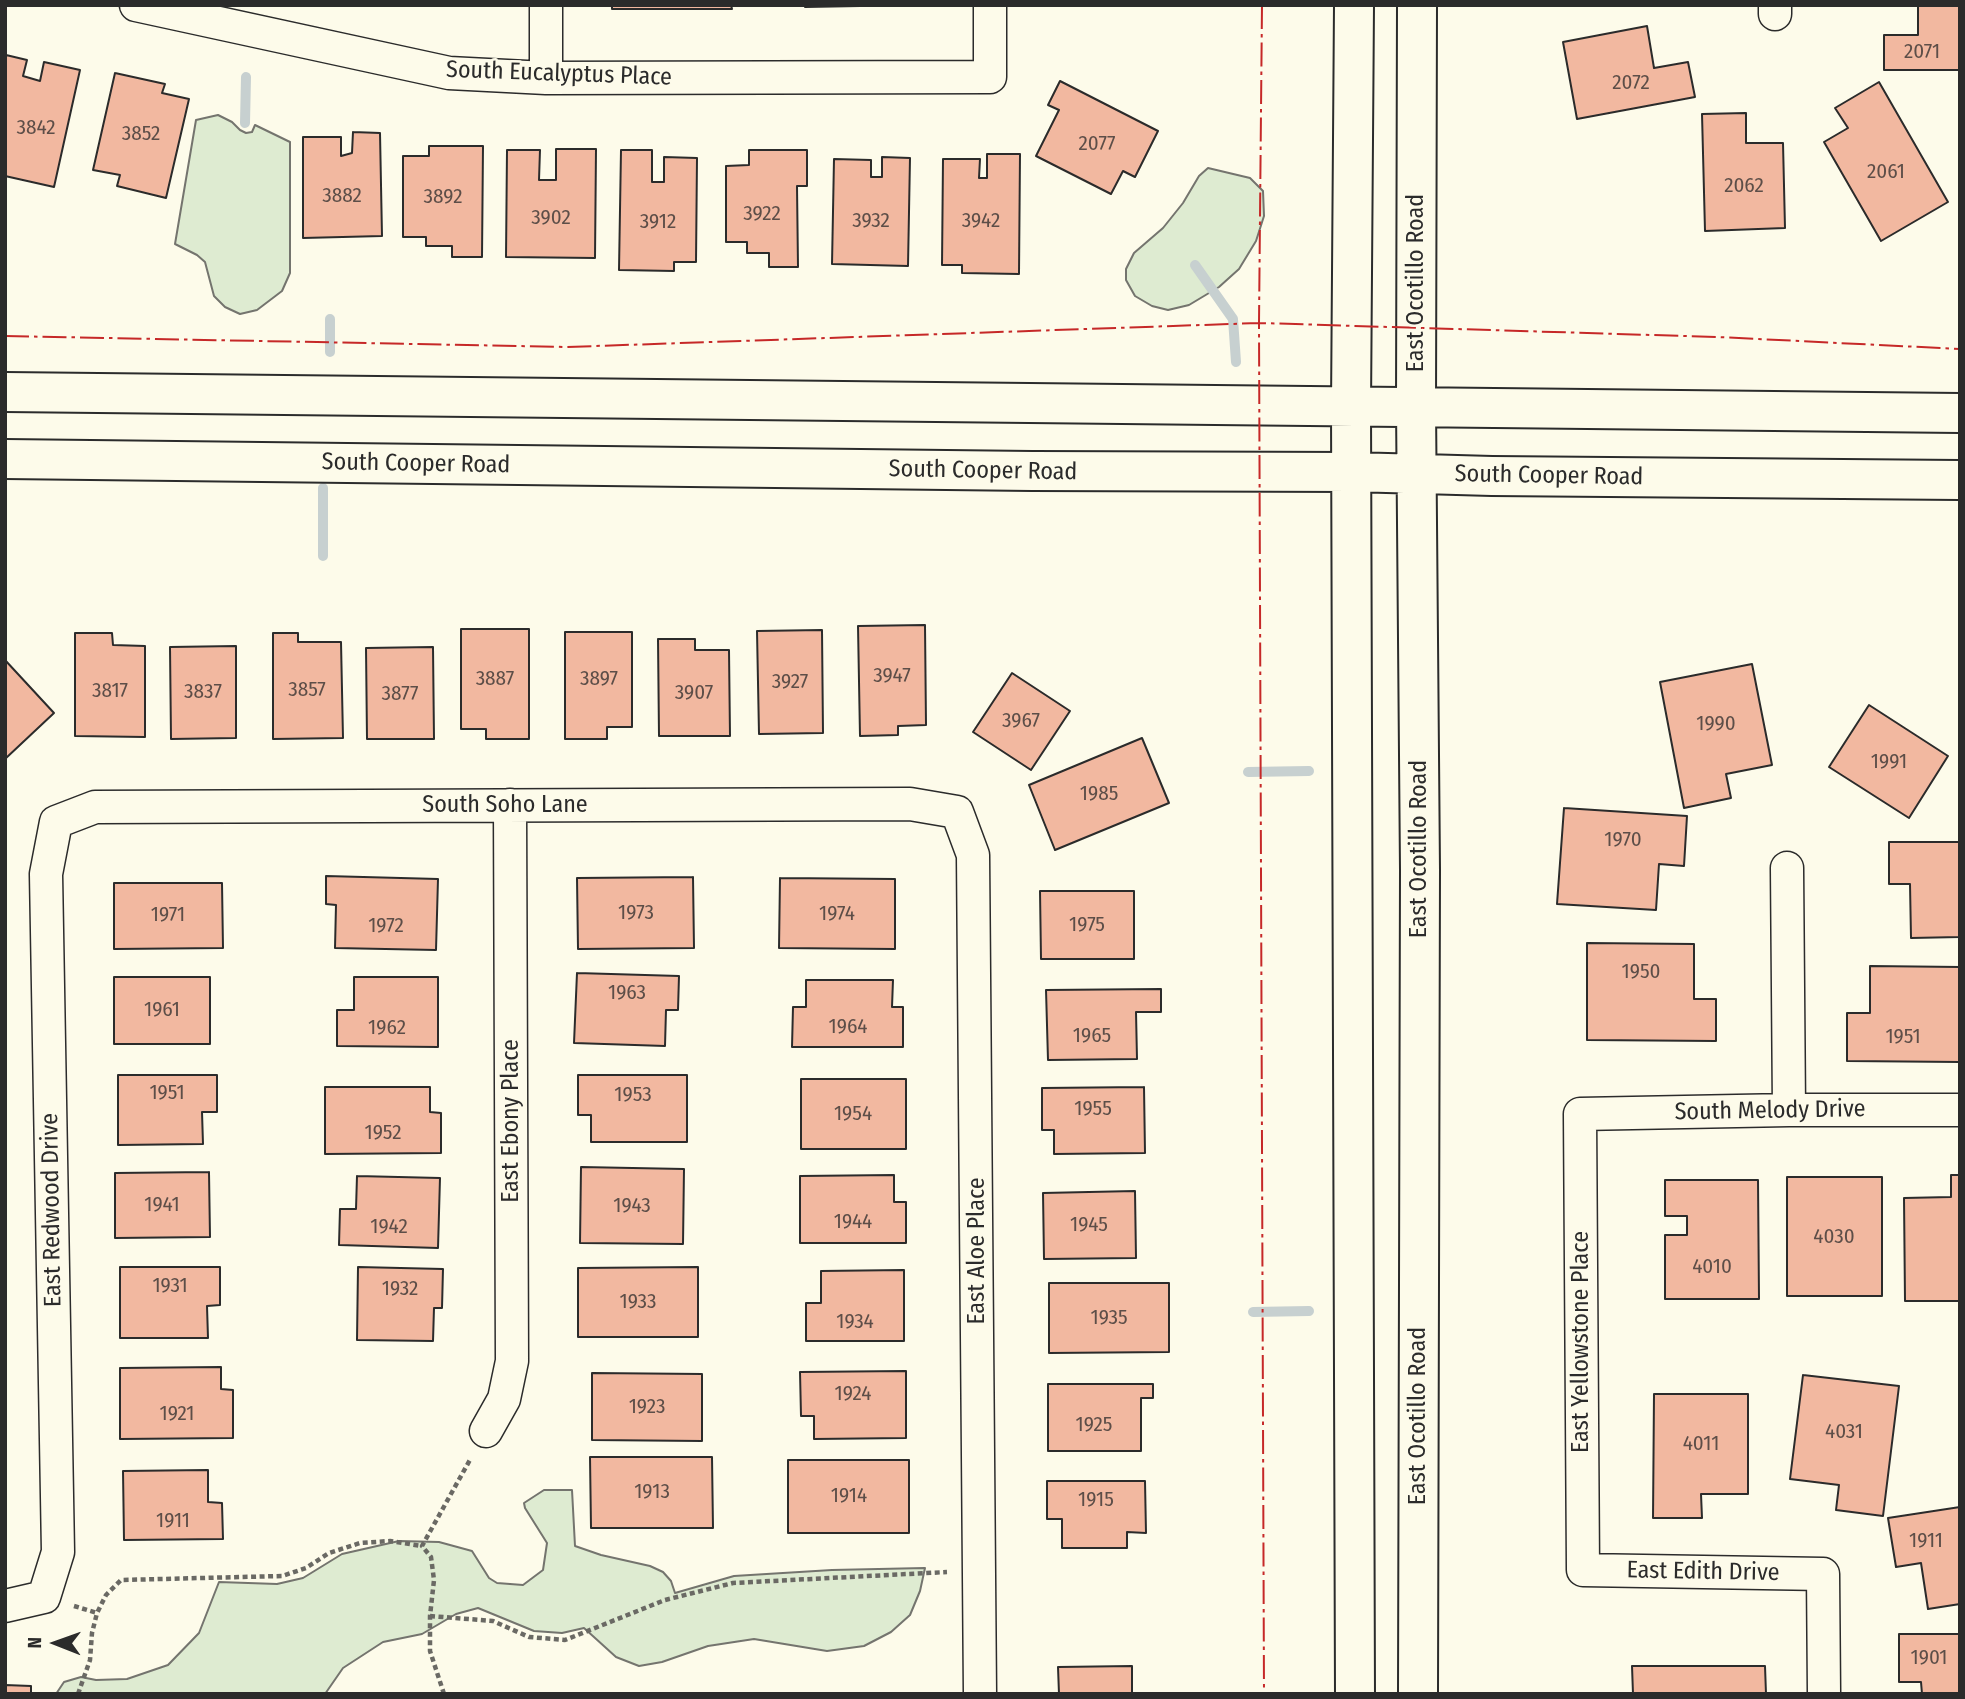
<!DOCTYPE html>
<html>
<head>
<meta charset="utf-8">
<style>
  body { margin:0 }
  #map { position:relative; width:1965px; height:1699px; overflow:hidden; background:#fdfbea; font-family:"Fira Sans Condensed",sans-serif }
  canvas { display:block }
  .frame { position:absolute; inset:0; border:7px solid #2b2b2b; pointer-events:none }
  .north { position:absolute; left:21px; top:1608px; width:70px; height:70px; -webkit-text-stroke:5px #fdfbea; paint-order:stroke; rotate:271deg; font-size:19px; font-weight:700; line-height:28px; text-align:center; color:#2b2b2b }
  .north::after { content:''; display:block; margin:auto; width:24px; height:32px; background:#2b2b2b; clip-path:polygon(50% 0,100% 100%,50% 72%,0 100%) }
</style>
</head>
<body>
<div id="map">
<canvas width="1965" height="1699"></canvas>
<div class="frame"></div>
<div class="north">N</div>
</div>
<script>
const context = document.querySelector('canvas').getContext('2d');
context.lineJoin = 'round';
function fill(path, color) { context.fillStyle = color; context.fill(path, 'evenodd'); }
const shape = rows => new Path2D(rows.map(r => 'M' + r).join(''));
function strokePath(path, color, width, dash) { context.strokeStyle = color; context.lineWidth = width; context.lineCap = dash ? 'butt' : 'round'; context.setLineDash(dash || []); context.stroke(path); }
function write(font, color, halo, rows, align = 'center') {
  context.font = font + ' "Fira Sans Condensed",sans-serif'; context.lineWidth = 5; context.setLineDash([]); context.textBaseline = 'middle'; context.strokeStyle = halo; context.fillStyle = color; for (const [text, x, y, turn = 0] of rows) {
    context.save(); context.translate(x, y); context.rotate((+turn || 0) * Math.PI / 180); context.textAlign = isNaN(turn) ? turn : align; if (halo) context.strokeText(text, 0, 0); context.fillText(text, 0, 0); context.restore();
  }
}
const green = shape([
  [218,115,232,122,240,130,246,133,252,132,255,125,290,142,290,273,282,291,257,310,240,314,225,307,214,296,205,262,197,255,175,244,196,120,218,115],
  [1208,168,1250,178,1263,191,1264,216,1256,241,1239,269,1219,287,1189,305,1168,310,1152,306,1135,296,1126,280,1126,269,1134,253,1163,228,1183,203,1199,176,1208,168],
  [544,1490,572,1490,575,1546,601,1555,650,1566,663,1572,671,1581,675,1593,734,1576,832,1570,925,1568,920,1591,910,1615,891,1632,864,1646,827,1651,754,1639,708,1646,662,1662,639,1666,616,1657,584,1628,562,1633,534,1631,478,1608,456,1614,422,1634,383,1642,343,1668,325,1694,56,1694,64,1682,81,1677,96,1680,127,1679,168,1665,199,1633,219,1582,277,1584,303,1578,342,1554,399,1541,439,1542,472,1551,489,1578,497,1583,523,1585,543,1570,547,1543,525,1508,524,1503,544,1490]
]);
fill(green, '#deebd1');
strokePath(green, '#74746e', 2);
strokePath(shape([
  [245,123,246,77],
  [1195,265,1233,319,1236,362],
  [330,319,330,352],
  [323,556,323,488],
  [1248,772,1309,771],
  [1253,1312,1309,1311]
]), '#c7d0d0', 10);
const building = shape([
  [612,5,731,5,732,9,612,9,612,5],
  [805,5,915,5,805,7,805,5],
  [1918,5,1960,5,1960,70,1884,70,1884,35,1918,35,1918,5],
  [1647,26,1654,68,1688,62,1695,97,1577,119,1563,42,1647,26],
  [6,55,27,60,23,76,40,81,44,62,80,70,54,187,5,176,6,55],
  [115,73,165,84,162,93,189,99,166,198,117,186,120,175,93,170,115,73],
  [1060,81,1158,131,1135,177,1123,171,1111,194,1036,156,1059,110,1048,105,1060,81],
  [1879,82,1948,202,1881,241,1824,142,1848,128,1835,108,1879,82],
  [1746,113,1746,143,1783,143,1785,228,1705,231,1702,114,1746,113],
  [353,132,380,133,382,236,303,238,303,137,341,137,341,156,352,153,353,132],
  [429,146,483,146,482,257,452,257,452,246,426,246,426,237,403,237,403,156,429,156,429,146],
  [556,149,596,149,595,258,506,257,507,150,540,150,539,180,556,180,556,149],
  [621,150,652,150,652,182,664,182,664,157,697,158,696,262,674,262,674,271,619,270,621,150],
  [749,150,807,150,807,186,797,186,798,267,769,267,769,253,747,253,747,242,726,242,726,166,749,165,749,150],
  [987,154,1020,154,1019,274,962,273,962,265,942,265,943,159,980,159,979,178,987,178,987,154],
  [882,157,910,158,908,266,832,264,834,159,871,160,871,177,882,177,882,157],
  [925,625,926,725,898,726,898,735,860,736,858,626,925,625],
  [461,629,529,629,529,739,486,739,486,729,461,729,461,629],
  [822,630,823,733,759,734,757,631,822,630],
  [565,632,632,632,632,727,607,727,607,739,565,739,565,632],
  [75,633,112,633,113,645,145,646,145,737,75,736,75,633],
  [273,633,298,633,298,642,341,642,343,738,273,739,273,633],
  [658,639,695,639,695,650,729,650,730,736,659,736,658,639],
  [236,646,236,738,171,739,170,647,236,646],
  [433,647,434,739,367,739,366,648,433,647],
  [5,660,54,713,5,759,5,660],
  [1752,664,1772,765,1726,774,1731,798,1684,808,1660,682,1752,664],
  [1012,673,1070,711,1031,770,973,732,1012,673],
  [1869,705,1948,756,1909,818,1829,767,1869,705],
  [1142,738,1169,803,1055,850,1029,785,1142,738],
  [1564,808,1687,816,1684,866,1659,864,1656,910,1557,904,1564,808],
  [1889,842,1960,842,1960,937,1911,938,1910,884,1889,884,1889,842],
  [326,876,438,879,436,950,335,948,336,905,326,904,326,876],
  [693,877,694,948,578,949,577,878,693,877],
  [780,878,895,879,895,949,779,948,780,878],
  [114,883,222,883,223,948,114,949,114,883],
  [1040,891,1134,891,1134,959,1041,959,1040,891],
  [1587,943,1694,944,1694,999,1716,999,1716,1041,1587,1040,1587,943],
  [1870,966,1960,967,1960,1062,1847,1061,1847,1013,1870,1013,1870,966],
  [577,973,679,976,678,1010,666,1010,665,1046,574,1043,577,973],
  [114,977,210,977,210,1044,114,1044,114,977],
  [354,977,438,977,438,1047,337,1046,337,1010,354,1010,354,977],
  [806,980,893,980,892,1007,903,1007,903,1047,792,1047,793,1007,806,1007,806,980],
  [1161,989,1161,1012,1136,1012,1137,1059,1048,1060,1046,990,1161,989],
  [118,1075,217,1075,217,1112,202,1112,203,1144,118,1145,118,1075],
  [578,1075,687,1075,687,1142,591,1142,591,1115,578,1115,578,1075],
  [801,1079,906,1079,906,1149,801,1149,801,1079],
  [325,1087,430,1087,430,1112,441,1113,441,1153,325,1154,325,1087],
  [1144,1087,1145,1153,1054,1154,1054,1130,1042,1130,1042,1088,1144,1087],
  [581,1167,684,1169,683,1244,580,1243,581,1167],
  [209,1172,210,1237,115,1238,115,1173,209,1172],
  [894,1175,894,1202,906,1202,906,1243,800,1243,800,1176,894,1175],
  [1951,1175,1960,1175,1960,1301,1905,1301,1904,1198,1951,1197,1951,1175],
  [357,1176,440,1178,438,1248,339,1245,340,1209,356,1209,357,1176],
  [1787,1177,1882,1177,1882,1296,1787,1296,1787,1177],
  [1665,1180,1758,1180,1759,1299,1665,1299,1665,1235,1687,1235,1687,1216,1665,1216,1665,1180],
  [1135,1191,1136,1258,1044,1259,1043,1193,1135,1191],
  [120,1267,220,1267,220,1305,207,1306,208,1338,120,1338,120,1267],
  [358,1267,443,1269,442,1308,434,1308,433,1341,357,1340,358,1267],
  [698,1267,698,1337,578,1337,578,1268,698,1267],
  [904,1270,904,1341,806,1341,806,1303,821,1303,821,1271,904,1270],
  [1049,1283,1169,1283,1169,1352,1049,1353,1049,1283],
  [221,1367,221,1389,233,1390,233,1438,120,1439,120,1368,221,1367],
  [906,1371,906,1438,814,1439,814,1416,801,1416,800,1372,906,1371],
  [592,1373,702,1374,702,1441,592,1440,592,1373],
  [1803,1375,1899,1386,1883,1516,1836,1510,1839,1485,1790,1479,1803,1375],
  [1048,1384,1153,1384,1153,1398,1141,1398,1141,1451,1048,1451,1048,1384],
  [1654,1394,1748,1394,1748,1494,1701,1494,1702,1518,1653,1518,1654,1394],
  [590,1457,712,1457,713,1528,591,1528,590,1457],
  [788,1460,909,1460,909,1533,788,1533,788,1460],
  [208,1470,208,1502,222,1503,223,1539,124,1540,123,1471,208,1470],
  [1047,1481,1145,1481,1146,1533,1127,1532,1127,1548,1062,1548,1062,1519,1047,1519,1047,1481],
  [1960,1507,1960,1604,1928,1609,1921,1563,1896,1567,1888,1518,1960,1507],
  [1899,1634,1960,1634,1960,1694,1922,1694,1921,1682,1899,1682,1899,1634],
  [1132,1666,1132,1694,1059,1694,1058,1667,1132,1666],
  [1632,1666,1765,1666,1766,1694,1633,1694,1632,1666],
  [5,1685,31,1686,31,1694,5,1694,5,1685]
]);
fill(building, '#f2b8a0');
strokePath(building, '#2b2b2b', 2);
const street = shape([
  [136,5,449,73,546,78,990,77,990,5],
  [1775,14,1775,5],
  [546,78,546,5],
  [1787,868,1789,1110],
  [486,1431,504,1399,512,1361,510,805],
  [5,1606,44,1597,58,1552,46,874,56,822,95,807,910,804,957,812,973,855,980,1694],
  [1824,1694,1823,1574,1583,1570,1580,1114,1789,1110,1960,1110]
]);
const secondary = shape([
  [1354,5,1351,407,1355,1694],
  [1417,5,1416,407,1420,870,1418,1694],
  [5,392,1960,413],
  [5,459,1032,471,1352,472,1492,476,1960,480]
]);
strokePath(street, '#2b2b2b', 35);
strokePath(secondary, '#2b2b2b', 42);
strokePath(shape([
  [74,1606,97,1613,106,1595,121,1580,282,1576,306,1568,329,1553,360,1543,390,1541,422,1546],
  [430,1616,493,1621,529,1637,565,1640,665,1600,733,1583,947,1572],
  [78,1694,90,1660,92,1633,97,1613],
  [444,1694,430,1651,430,1616,434,1580,431,1557,422,1546,471,1458]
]), '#6a6964', 4.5, [5, 3.5]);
strokePath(street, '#fdfbea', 32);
strokePath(secondary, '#fdfbea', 38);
strokePath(shape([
  [1262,5,1259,323,1264,1694],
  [5,336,567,347,1259,323,1718,337,1960,349]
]), '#c62828', 2, [24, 5, 3.5, 5]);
write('21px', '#5d4e48', null, [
  ["2071",1922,52],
  ["2072",1631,83],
  ["3842",36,128],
  ["3852",141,134],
  ["2077",1097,144],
  ["2061",1886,172],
  ["2062",1744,186],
  ["3882",342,196],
  ["3892",443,197],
  ["3922",762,214],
  ["3902",551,218],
  ["3932",871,221],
  ["3942",981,221],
  ["3912",658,222],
  ["3947",892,676],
  ["3887",495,679],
  ["3897",599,679],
  ["3927",790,682],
  ["3857",307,690],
  ["3817",110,691],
  ["3837",203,692],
  ["3907",694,693],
  ["3877",400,694],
  ["3967",1021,721],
  ["1990",1716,724],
  ["1991",1889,762],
  ["1985",1099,794],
  ["1970",1623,840],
  ["1973",636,913],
  ["1974",837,914],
  ["1971",168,915],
  ["1975",1087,925],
  ["1972",386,926],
  ["1950",1641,972],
  ["1963",627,993],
  ["1961",162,1010],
  ["1964",848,1027],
  ["1962",387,1028],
  ["1965",1092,1036],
  ["1951",1903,1037],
  ["1951",167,1093],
  ["1953",633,1095],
  ["1955",1093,1109],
  ["1954",853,1114],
  ["1952",383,1133],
  ["1941",162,1205],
  ["1943",632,1206],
  ["1944",853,1222],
  ["1945",1089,1225],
  ["1942",389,1227],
  ["4030",1834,1237],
  ["4010",1712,1267],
  ["1931",170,1286],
  ["1932",400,1289],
  ["1933",638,1302],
  ["1935",1109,1318],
  ["1934",855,1322],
  ["1924",853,1394],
  ["1923",647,1407],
  ["1921",177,1414],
  ["1925",1094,1425],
  ["4031",1844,1432],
  ["4011",1701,1444],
  ["1913",652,1492],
  ["1914",849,1496],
  ["1915",1096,1500],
  ["1911",173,1521],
  ["1911",1926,1541],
  ["1901",1929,1658]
]);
write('24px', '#2b2b2b', '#fdfbea', [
  ["South Eucalyptus Place",559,74,2],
  ["East Ocotillo Road",1416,283,-90],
  ["South Cooper Road",416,464,1],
  ["South Cooper Road",983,471,1],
  ["South Cooper Road",1549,476,1],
  ["South Soho Lane",505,805],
  ["East Ocotillo Road",1419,849,-90],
  ["South Melody Drive",1770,1111,-1],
  ["East Ebony Place",511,1121,-90],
  ["East Redwood Drive",52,1210,-91],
  ["East Aloe Place",977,1251,-90],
  ["East Yellowstone Place",1581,1342,-90],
  ["East Ocotillo Road",1418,1416,-90],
  ["East Edith Drive",1703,1572,1]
]);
</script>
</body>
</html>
